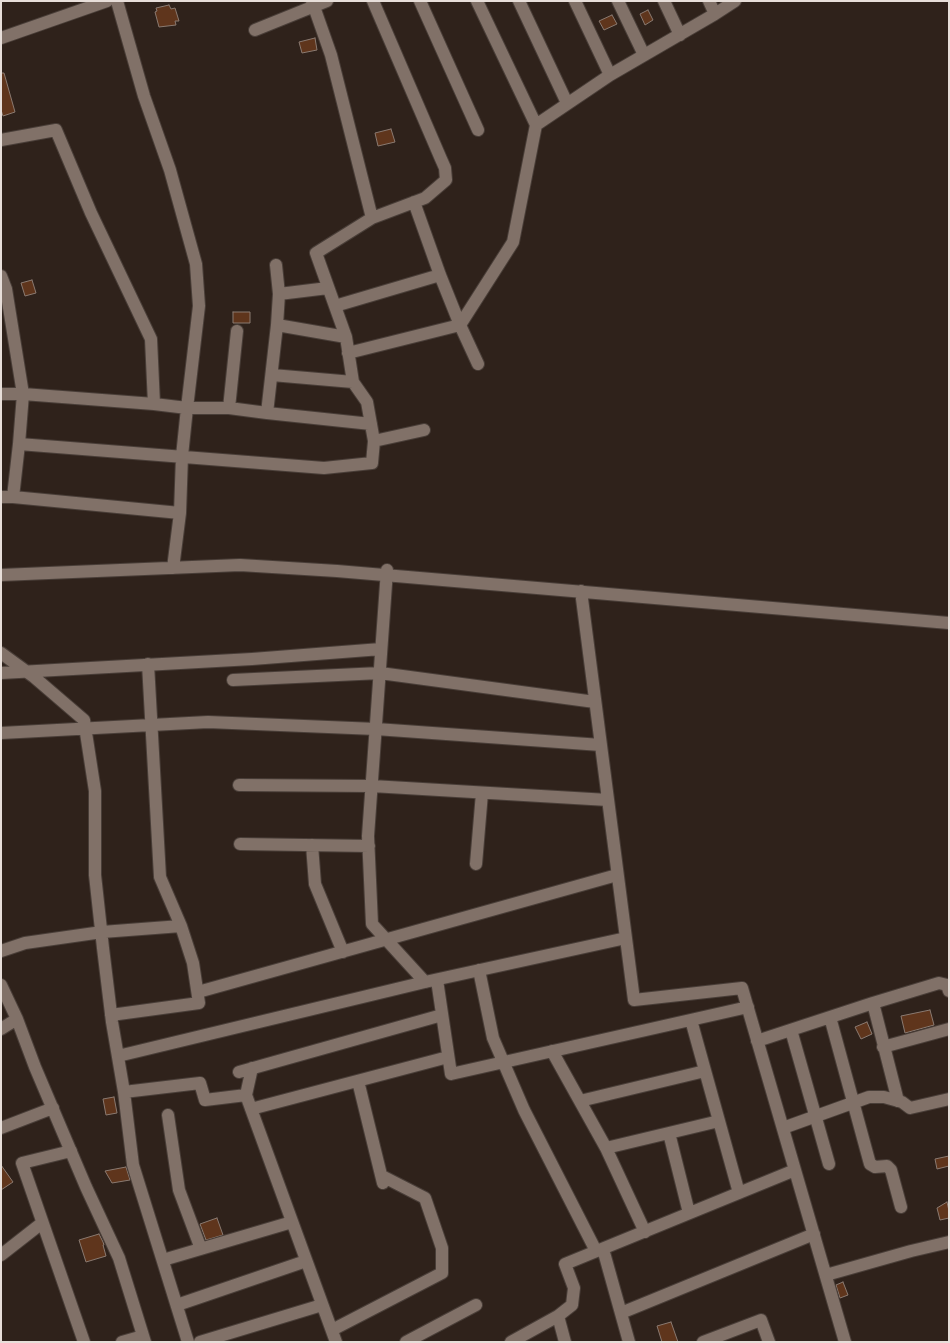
<!DOCTYPE html>
<html>
<head>
<meta charset="utf-8">
<style>
  body { margin:0 }
  #map { position:relative; width:950px; height:1343px; overflow:hidden; background:#2f221b; font-family:"IBM Plex Sans",sans-serif }
  canvas { display:block }
  .frame { position:absolute; inset:0; border:2px solid #e7ded9; pointer-events:none }
</style>
</head>
<body>
<div id="map">
<canvas width="950" height="1343"></canvas>
<div class="frame"></div>
</div>
<script>
const context = document.querySelector('canvas').getContext('2d');
context.lineJoin = 'round';
function fill(path, color) { context.fillStyle = color; context.fill(path, 'evenodd'); }
const shape = rows => new Path2D(rows.map(r => 'M' + r).join(''));
function strokePath(path, color, width, dash) { context.strokeStyle = color; context.lineWidth = width; context.lineCap = dash ? 'butt' : 'round'; context.setLineDash(dash || []); context.stroke(path); }
const building = shape([
  [169,5,171,9,175,8,179,21,175,21,176,25,159,27,155,12,157,11,156,8,169,5],
  [648,10,653,20,645,25,640,14,648,10],
  [612,15,617,24,604,30,599,21,612,15],
  [315,38,317,50,302,53,299,42,315,38],
  [1,73,4,73,15,112,3,116,1,110,1,73],
  [391,129,395,142,378,146,375,133,391,129],
  [32,280,36,293,25,296,21,283,32,280],
  [233,312,250,312,250,323,233,323,233,312],
  [930,1010,934,1025,905,1033,901,1016,930,1010],
  [867,1022,872,1034,861,1039,855,1027,867,1022],
  [114,1097,117,1113,106,1115,103,1099,114,1097],
  [949,1156,949,1166,937,1169,935,1159,949,1156],
  [1,1165,13,1182,1,1190,1,1165],
  [126,1167,130,1180,112,1183,105,1171,126,1167],
  [947,1202,949,1211,949,1218,940,1220,937,1208,947,1202],
  [217,1218,223,1235,206,1240,200,1224,217,1218],
  [99,1234,103,1242,104,1245,103,1245,106,1256,86,1262,79,1240,99,1234],
  [843,1282,848,1295,840,1298,836,1285,843,1282],
  [671,1322,678,1342,662,1342,657,1326,671,1322]
]);
fill(building, '#5f351c');
strokePath(building, '#8a7a71', 1);
const minor = shape([
  [312,1,331,55,372,218],
  [420,1,478,130],
  [477,1,536,125,513,242,460,325,478,364],
  [519,1,567,103],
  [575,1,610,75],
  [618,1,644,55],
  [664,1,680,35],
  [709,1,715,14],
  [255,30,327,1],
  [1,38,107,1],
  [536,125,610,75,715,14,735,1],
  [1,140,56,130,91,213,151,339,154,404],
  [1,276,6,289,23,394,19,444,324,468,372,463,374,441,367,402,353,382,346,337,277,325,279,294,276,265],
  [279,294,328,288],
  [335,306,440,275],
  [346,337,316,253,372,218,425,198,446,180,445,168,441,159,373,1],
  [348,353,460,325,440,275,414,202],
  [272,375,353,382],
  [1,394,23,394,154,404,187,408,199,306,196,264,170,170,144,96,117,1],
  [229,408,267,413,277,325],
  [267,413,371,424],
  [374,441,424,430],
  [1,497,13,497,180,513],
  [13,497,19,444],
  [173,568,180,513,182,456,187,408,229,408,237,331],
  [387,570,368,836,372,924,425,982],
  [1,575,240,565,337,571,949,623],
  [581,591,634,1000,742,988,845,1342],
  [1,653,34,677,84,720,95,791,95,875,103,948,112,1022,124,1092,133,1165,188,1342],
  [1,673,252,659,381,649],
  [233,680,380,673,595,702],
  [1,733,208,722,376,729,601,745],
  [239,785,372,786,608,800],
  [240,844,369,846],
  [312,845,315,884,343,952],
  [476,864,482,793],
  [1,951,25,943,102,932,181,926],
  [479,970,493,1038,524,1110,596,1251],
  [437,980,451,1074,748,1007],
  [1,985,17,1019,35,1067,86,1187,119,1258,145,1342],
  [198,992,617,875],
  [873,1003,898,1101],
  [111,1015,199,1003,193,963,181,926,160,877,148,664],
  [830,1017,870,1164,875,1167,887,1166,891,1170,901,1207],
  [691,1020,739,1193],
  [1,1029,17,1019],
  [791,1030,829,1164],
  [757,1041,873,1003,939,983,947,985,949,991],
  [883,1047,949,1029],
  [552,1051,606,1148,645,1232],
  [118,1056,425,982,626,938],
  [252,1068,246,1095,336,1342],
  [239,1072,442,1015],
  [358,1081,383,1183],
  [124,1092,200,1083,205,1100,246,1095],
  [580,1101,705,1071],
  [251,1109,448,1057],
  [168,1115,179,1190,201,1249],
  [1,1128,53,1108],
  [783,1128,869,1097,884,1097,902,1102,910,1108,949,1099],
  [669,1133,689,1213],
  [606,1148,719,1121],
  [71,1151,22,1163,84,1342],
  [603,1249,629,1342],
  [1,1255,42,1223],
  [163,1260,292,1222],
  [826,1275,911,1251,949,1242],
  [177,1305,306,1261],
  [621,1313,814,1234],
  [558,1316,565,1342],
  [332,1330,442,1273,442,1248,425,1198,382,1176],
  [122,1342,143,1336],
  [200,1342,322,1305],
  [406,1342,476,1305],
  [511,1342,558,1316,572,1305,574,1288,565,1264,795,1170],
  [703,1342,761,1320,769,1342]
]);
strokePath(minor, '#493e38', 14);
strokePath(minor, '#817168', 12);
</script>
</body>
</html>
